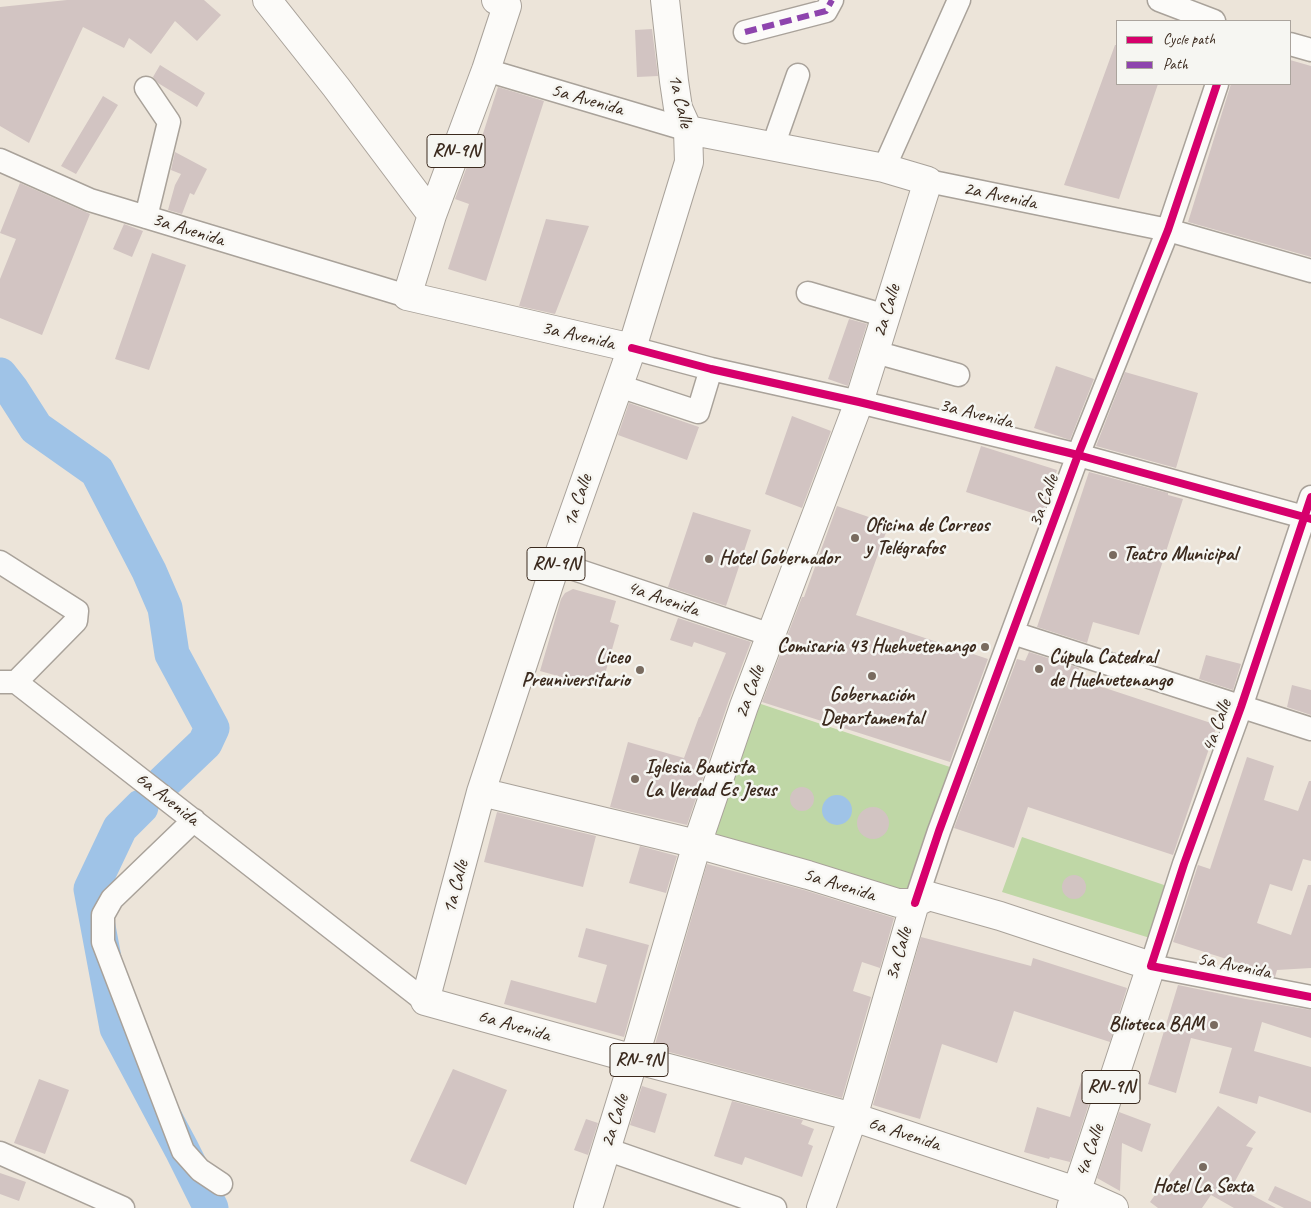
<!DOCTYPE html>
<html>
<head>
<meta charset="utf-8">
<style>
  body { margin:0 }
  #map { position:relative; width:1311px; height:1208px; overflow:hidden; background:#ece4d9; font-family:Caveat,sans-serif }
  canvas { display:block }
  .legend { position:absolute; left:1116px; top:20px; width:175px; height:65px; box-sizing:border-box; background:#f6f6f2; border:1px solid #aba49d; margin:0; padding:6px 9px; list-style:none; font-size:15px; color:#3b2a1e }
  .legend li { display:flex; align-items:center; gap:10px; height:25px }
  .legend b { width:25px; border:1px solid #aba49d }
</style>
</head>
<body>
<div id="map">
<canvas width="1311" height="1208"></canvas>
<ul class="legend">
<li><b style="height:6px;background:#d6006c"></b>Cycle path</li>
<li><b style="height:6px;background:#8e44ad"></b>Path</li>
</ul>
</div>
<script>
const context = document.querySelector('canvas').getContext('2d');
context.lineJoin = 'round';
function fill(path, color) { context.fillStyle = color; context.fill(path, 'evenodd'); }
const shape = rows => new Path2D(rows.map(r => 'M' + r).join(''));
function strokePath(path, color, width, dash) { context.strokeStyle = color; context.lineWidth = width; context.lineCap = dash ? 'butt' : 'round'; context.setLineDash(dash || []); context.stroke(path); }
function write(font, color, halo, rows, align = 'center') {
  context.font = font + ' Caveat,sans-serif'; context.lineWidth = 5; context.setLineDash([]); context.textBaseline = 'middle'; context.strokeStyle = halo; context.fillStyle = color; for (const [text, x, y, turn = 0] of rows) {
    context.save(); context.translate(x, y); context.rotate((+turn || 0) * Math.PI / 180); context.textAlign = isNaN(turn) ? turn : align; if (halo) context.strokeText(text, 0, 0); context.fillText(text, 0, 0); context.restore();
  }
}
fill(shape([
  [758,703,959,770,913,897,711,843],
  [1022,837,1167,886,1150,938,1002,892]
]), '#bfd7a6');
fill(shape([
  '822 810a15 15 0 1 1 30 0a15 15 0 1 1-30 0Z'
]), '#9fc3e7');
strokePath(shape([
  [0,375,11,389,36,428,97,471,149,571,165,608,172,654,212,728,205,743,163,783],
  [141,807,120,828,91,889,117,1028,182,1150,211,1208]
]), '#9fc3e7', 35);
fill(shape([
  [67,0,204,0,221,15,197,41,175,21,151,54,129,38,124,48,83,27,29,143,0,126,0,7],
  [652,29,658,76,637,77,635,30],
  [1115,45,1117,45,1117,84,1158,84,1119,199,1064,185],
  [1290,60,1311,66,1311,257,1188,222,1231,84,1290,84],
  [160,65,205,93,197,107,158,83,153,77],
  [498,87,544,101,486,281,448,269,469,204,455,199,476,142,480,143],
  [103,96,118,105,76,174,61,166],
  [175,152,207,169,194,195,190,193,182,214,168,210,175,185,181,174,171,170],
  [20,183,90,214,42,335,0,318,0,279,16,239,0,233],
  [546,219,589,226,555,314,519,306],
  [124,224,143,231,132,257,113,249],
  [152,253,186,265,149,370,115,359],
  [849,319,867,324,848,386,828,379],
  [1056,366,1094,379,1070,440,1034,428],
  [1125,372,1198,393,1176,468,1096,446],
  [629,403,699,427,687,460,618,435],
  [792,416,831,431,802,508,765,494],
  [981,446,1057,470,1042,516,966,492],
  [1089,472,1168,493,1168,495,1183,499,1139,635,1093,622,1087,643,1037,627],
  [837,506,889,524,856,615,988,659,950,762,762,702,802,597,804,597],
  [693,512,751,530,726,606,668,587],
  [573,589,616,601,610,622,619,625,601,688,540,671,561,599,565,593],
  [678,618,751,642,729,700,687,825,610,807,628,742,684,758,699,717,700,717,726,653,694,642,692,647,670,640],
  [1029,652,1079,668,1075,678,1217,725,1173,855,1028,807,1014,848,954,828,1017,659,1025,661],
  [1206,655,1241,664,1233,690,1199,679],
  [1292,685,1311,690,1311,715,1287,707],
  [1247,757,1274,766,1264,800,1298,811,1309,781,1311,781,1311,861,1303,859,1292,891,1270,884,1257,923,1291,935,1308,885,1311,885,1311,968,1277,970,1275,977,1253,972,1255,968,1173,942,1198,865,1210,869],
  '790 799a12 12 0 1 1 24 0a12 12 0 1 1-24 0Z',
  '857 823a16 16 0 1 1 32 0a16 16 0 1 1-32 0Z',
  [497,812,596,836,583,887,484,862],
  [640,846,677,856,666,893,629,883],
  [707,864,804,890,894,918,880,968,862,962,853,991,871,997,842,1098,654,1048],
  '1062 887a12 12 0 1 1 24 0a12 12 0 1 1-24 0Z',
  [586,928,649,945,624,1037,504,1004,511,980,596,1003,607,965,578,957],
  [921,937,1031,966,1033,958,1127,988,1110,1042,1014,1011,997,1063,942,1044,920,1119,873,1105],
  [1178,985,1246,999,1311,1010,1311,1038,1262,1022,1254,1051,1311,1067,1311,1113,1259,1096,1257,1104,1219,1093,1232,1048,1191,1038,1176,1093,1148,1084],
  [453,1069,507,1090,466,1185,410,1161],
  [1083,1075,1097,1079,1070,1162,1050,1157,1049,1159,1024,1152,1037,1107,1070,1117],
  [39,1079,69,1090,45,1154,14,1143],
  [642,1086,667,1094,655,1133,630,1125],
  [732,1101,803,1120,801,1124,814,1129,808,1144,813,1146,802,1177,745,1157,742,1165,714,1156],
  [1218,1106,1256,1132,1246,1146,1253,1148,1233,1185,1276,1208,1234,1208,1211,1195,1202,1208,1158,1208,1150,1202],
  [1119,1112,1151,1124,1142,1152,1122,1143,1120,1191,1097,1178],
  [586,1119,598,1123,588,1155,574,1150],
  [0,1173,26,1182,19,1201,0,1194],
  [1275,1186,1311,1202,1311,1208,1284,1208,1268,1200]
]), '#d2c4c2');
const minor = shape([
  [1159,0,1214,21],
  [745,32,826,11,832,0],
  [1290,44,1311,50],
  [486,70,688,130],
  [146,88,169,122,146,217],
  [773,146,798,75],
  [0,160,90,200,407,296],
  [884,168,959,0],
  [928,181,1168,230,1311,271],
  [808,293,886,316],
  [632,348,711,369,859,402,1078,455,1311,519],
  [875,352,958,375],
  [619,386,698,412,711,369],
  [1311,497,1241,707,1184,864,1151,966,1311,997],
  [0,562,77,611,76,621,16,682],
  [556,563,771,635],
  [1013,633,1311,729],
  [0,682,16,682,425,1001],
  [194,820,112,899,103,915,103,942,183,1151,200,1170,221,1184],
  [915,903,939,831,1078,455,1168,230,1217,84],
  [606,1149,775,1208],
  [0,1153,123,1208]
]);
const major = shape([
  [267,0,336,87,432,215],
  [496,0,507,6,486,70,432,215,407,296,632,348],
  [665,0,674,81,678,108,688,130,689,162,632,348,556,563,481,792,425,1001,634,1059,853,1117,1076,1191,1114,1208],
  [481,792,697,844,808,875,898,903,915,903,929,896,1000,916,1151,966,1071,1208],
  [588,1208,634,1059,697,844,744,706,859,402,928,181,884,168,688,130],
  [821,1208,853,1117,915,903]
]);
strokePath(minor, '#a9a29a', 25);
strokePath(major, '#a9a29a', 30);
strokePath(minor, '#fcfbf9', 22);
strokePath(major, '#fcfbf9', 28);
strokePath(shape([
  [745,32,826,11,832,0]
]), '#8e44ad', 6, [12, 6]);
strokePath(shape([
  [632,348,711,369,859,402,1078,455,1311,519],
  [1311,497,1241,707,1184,864,1151,966,1311,997],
  [915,903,939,831,1078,455,1168,230,1217,84]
]), '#d6006c', 8);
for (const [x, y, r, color] of [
  [855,538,5,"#796b5f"],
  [1113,555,5,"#796b5f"],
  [709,559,5,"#796b5f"],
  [985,647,5,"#796b5f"],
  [1039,669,5,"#796b5f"],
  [640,670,5,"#796b5f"],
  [872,676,5,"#796b5f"],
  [635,779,5,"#796b5f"],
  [1214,1025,5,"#796b5f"],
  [1203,1167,5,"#796b5f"]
]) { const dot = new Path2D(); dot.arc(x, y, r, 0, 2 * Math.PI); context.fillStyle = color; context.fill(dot); strokePath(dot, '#f6f6f2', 2); }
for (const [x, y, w] of [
  [456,151,58],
  [556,564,58],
  [639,1060,58],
  [1111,1087,58]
]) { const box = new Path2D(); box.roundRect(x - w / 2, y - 16.5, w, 33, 4); context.fillStyle = '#f6f6f2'; context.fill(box); strokePath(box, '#3b2a1e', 1); }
write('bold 19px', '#3b2a1e', null, [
  ["RN-9N",456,151],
  ["RN-9N",556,564],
  ["RN-9N",639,1060],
  ["RN-9N",1111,1087]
]);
write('20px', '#3b2a1e', '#f6f6f2', [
  ["5a Avenida",587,100,16],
  ["1a Calle",680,101,77],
  ["2a Avenida",1000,196,12],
  ["3a Avenida",188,230,17],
  ["2a Calle",887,311,-73],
  ["3a Avenida",578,336,13],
  ["3a Avenida",976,414,14],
  ["1a Calle",578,501,-71],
  ["3a Calle",1044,501,-70],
  ["4a Avenida",663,599,19],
  ["2a Calle",750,692,-70],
  ["4a Calle",1217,726,-70],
  ["6a Avenida",167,799,38],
  ["5a Avenida",839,885,17],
  ["1a Calle",456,887,-75],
  ["3a Calle",899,954,-74],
  ["5a Avenida",1234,966,11],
  ["6a Avenida",514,1026,16],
  ["2a Calle",615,1121,-72],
  ["6a Avenida",904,1134,18],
  ["4a Calle",1090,1151,-71]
]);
write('bold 20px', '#3b2a1e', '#f6f6f2', [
  ["Oficina de Correos",865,526],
  ["y Telégrafos",865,549],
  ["Teatro Municipal",1123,555],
  ["Hotel Gobernador",719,559],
  ["Comisaria 43 Huehuetenango",975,647,"right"],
  ["Liceo",630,658,"right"],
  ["Preuniversitario",630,681,"right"],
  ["Cúpula Catedral",1049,658],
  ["de Huehuetenango",1049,681],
  ["Gobernación",872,696,"center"],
  ["Departamental",872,719,"center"],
  ["Iglesia Bautista",645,768],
  ["La Verdad Es Jesus",645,791],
  ["Blioteca BAM",1204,1025,"right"],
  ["Hotel La Sexta",1203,1187,"center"]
], 'left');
</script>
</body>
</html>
